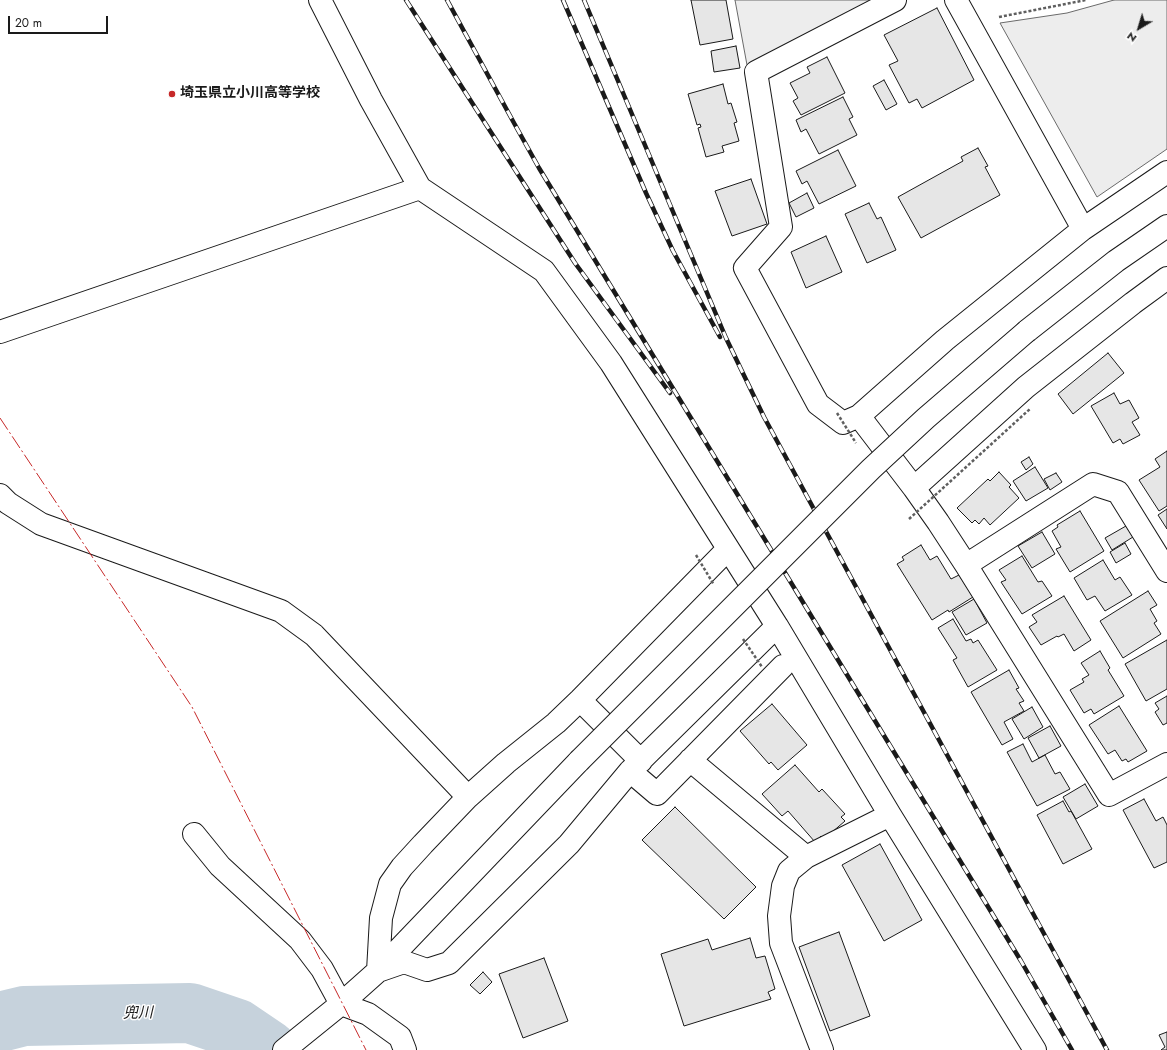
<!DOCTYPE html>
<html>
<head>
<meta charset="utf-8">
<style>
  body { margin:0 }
  #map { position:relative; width:1167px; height:1050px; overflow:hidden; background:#fff; font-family:Jost,sans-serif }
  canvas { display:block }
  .north { position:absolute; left:1119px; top:8px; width:40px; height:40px; -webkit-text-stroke:3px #fff; paint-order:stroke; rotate:218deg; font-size:11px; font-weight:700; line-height:16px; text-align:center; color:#1a1a1a }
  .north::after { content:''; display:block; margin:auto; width:14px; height:18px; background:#1a1a1a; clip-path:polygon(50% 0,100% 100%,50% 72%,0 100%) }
  .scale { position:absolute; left:8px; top:16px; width:100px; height:18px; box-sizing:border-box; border:2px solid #1a1a1a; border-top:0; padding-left:5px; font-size:12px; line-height:14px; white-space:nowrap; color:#1a1a1a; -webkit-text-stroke:3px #fff; paint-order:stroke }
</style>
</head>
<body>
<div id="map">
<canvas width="1167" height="1050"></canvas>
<div class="north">N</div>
<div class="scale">20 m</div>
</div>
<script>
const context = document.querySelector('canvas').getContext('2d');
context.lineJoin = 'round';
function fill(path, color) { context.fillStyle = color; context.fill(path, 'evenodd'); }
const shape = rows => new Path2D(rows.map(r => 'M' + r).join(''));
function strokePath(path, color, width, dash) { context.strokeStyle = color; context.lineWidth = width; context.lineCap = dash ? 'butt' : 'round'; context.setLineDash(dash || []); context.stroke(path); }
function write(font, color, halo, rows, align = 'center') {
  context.font = font + ' Jost,"Noto Sans JP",sans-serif'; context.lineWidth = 3; context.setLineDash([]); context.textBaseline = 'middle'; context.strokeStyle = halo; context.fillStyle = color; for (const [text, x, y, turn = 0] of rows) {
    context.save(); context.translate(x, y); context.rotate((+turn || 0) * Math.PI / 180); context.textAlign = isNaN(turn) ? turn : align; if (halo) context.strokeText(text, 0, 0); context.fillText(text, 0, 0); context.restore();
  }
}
const parking = shape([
  [735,0,872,0,747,65,735,0],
  [1114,0,1167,0,1167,149,1097,197,1000,23,1067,13,1114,0]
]);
fill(parking, '#ededed');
strokePath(parking, '#6a6a6a', 1);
strokePath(shape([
  [0,1022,24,1016,190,1013,237,1029,268,1050]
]), '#c6d2dc', 60);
const building = shape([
  [691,0,726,0,733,39,700,45,691,0],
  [937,8,974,80,922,108,917,99,909,103,889,65,898,61,884,35,937,8],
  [736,46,740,68,714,72,711,51,736,46],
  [827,57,845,93,801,115,793,101,798,98,790,83,810,73,807,67,827,57],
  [884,80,897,104,886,110,873,86,884,80],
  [723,84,728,104,731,103,737,122,734,123,739,141,722,146,724,152,706,157,698,128,701,127,700,124,697,125,688,94,723,84],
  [843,97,853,117,849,119,857,135,819,154,806,129,801,132,796,120,843,97],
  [978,148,988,166,985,167,1000,195,921,238,898,197,963,161,961,157,978,148],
  [838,150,856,186,819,204,807,181,802,184,796,171,838,150],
  [751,179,767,224,732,236,715,191,751,179],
  [807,193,814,208,796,217,789,203,807,193],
  [869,203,877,219,881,217,896,250,867,263,845,214,869,203],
  [826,236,842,272,806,288,791,252,826,236],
  [1108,353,1124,373,1073,414,1058,394,1108,353],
  [1114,393,1120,404,1129,400,1139,418,1132,422,1140,435,1123,444,1120,439,1113,443,1091,406,1114,393],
  [1167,451,1167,506,1159,511,1139,480,1160,467,1155,459,1167,451],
  [1029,457,1033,464,1026,470,1021,462,1029,457],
  [1035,467,1048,488,1026,501,1013,481,1035,467],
  [999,472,1011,485,1009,487,1019,498,990,525,984,518,979,524,975,520,972,523,957,508,988,479,990,481,999,472],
  [1056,473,1062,482,1050,490,1044,479,1056,473],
  [1167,509,1167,529,1158,515,1167,509],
  [1080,511,1104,551,1070,572,1056,549,1061,547,1052,531,1058,527,1057,525,1080,511],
  [1126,526,1133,537,1112,550,1105,538,1126,526],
  [1042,532,1055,554,1032,568,1018,546,1042,532],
  [1125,543,1131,554,1116,563,1110,552,1125,543],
  [921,545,930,560,937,556,951,579,959,575,973,597,949,612,948,610,932,620,897,564,904,560,902,557,921,545],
  [1022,556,1038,582,1042,581,1052,596,1022,614,1001,582,1006,580,999,570,1022,556],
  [1103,560,1115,580,1120,577,1132,595,1105,611,1095,596,1087,600,1074,578,1103,560],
  [1148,591,1157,605,1150,609,1157,621,1154,623,1161,634,1123,658,1100,621,1148,591],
  [1064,596,1091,640,1074,651,1064,634,1058,637,1057,636,1041,645,1029,627,1037,622,1032,615,1064,596],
  [974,599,987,623,966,635,952,612,974,599],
  [953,619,966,641,971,639,973,643,978,640,997,670,968,687,953,660,957,658,938,628,953,619],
  [1167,640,1167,689,1146,701,1125,664,1167,640],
  [1100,651,1110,668,1108,670,1124,696,1094,714,1091,709,1084,713,1070,690,1084,682,1082,679,1089,675,1081,663,1100,651],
  [1009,670,1019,688,1016,689,1024,701,1019,703,1024,711,1004,722,1013,739,1002,745,971,692,1009,670],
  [1167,696,1167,723,1163,725,1155,712,1159,709,1155,703,1167,696],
  [772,704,807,745,778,770,771,762,769,764,740,731,772,704],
  [1119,706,1147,751,1128,762,1126,759,1122,761,1115,750,1108,754,1089,725,1119,706],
  [1032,707,1043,727,1024,739,1012,719,1032,707],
  [1050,726,1061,746,1039,758,1028,738,1050,726],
  [1023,744,1032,762,1045,755,1055,774,1060,772,1070,789,1037,806,1007,752,1023,744],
  [795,765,819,792,822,789,845,814,841,817,845,821,824,839,821,836,815,842,788,811,782,816,762,794,795,765],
  [1085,784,1098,806,1076,819,1063,797,1085,784],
  [1144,799,1156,821,1163,817,1167,825,1167,862,1154,868,1123,810,1144,799],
  [1063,801,1069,812,1071,811,1092,849,1063,864,1037,815,1063,801],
  [675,807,756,887,724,919,642,840,675,807],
  [880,844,922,920,884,941,842,865,880,844],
  [839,932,870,1016,830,1031,799,947,839,932],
  [750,938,756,958,765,956,775,989,768,992,771,999,684,1026,661,954,708,939,712,950,750,938],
  [544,958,568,1021,523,1038,499,974,544,958],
  [483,972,492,982,480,994,470,985,483,972],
  [1167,1032,1167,1050,1161,1050,1165,1047,1159,1035,1167,1032]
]);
fill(building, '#e6e6e6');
strokePath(building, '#1a1a1a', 1);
const minor = shape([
  [320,0,371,100,420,188,544,271,611,363,777,626,890,815,1035,1050],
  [895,0,756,72,781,227,745,268,818,404,843,423,859,416,914,488,938,522,966,565,1109,795,1167,764],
  [956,0,1083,229],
  [1027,331,1116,261,1167,226],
  [0,332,420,188],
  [859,416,945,340,1083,229,1167,172],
  [914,488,1026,387,1133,303,1167,278],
  [0,495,8,503,41,524,281,611,314,635,468,797],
  [728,549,580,700,556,723,506,763,468,797,423,844,402,867,390,884,381,918,378,971,404,962,427,970,449,963,569,844,630,771,777,626],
  [966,565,1093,484,1118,492,1167,571],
  [580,700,641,761],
  [690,760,806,857,890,815],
  [630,771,657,794,783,666],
  [194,834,220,866,300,940,322,969,341,1004,368,1014,400,1037,405,1050],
  [806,857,789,871,783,886,779,916,781,943,822,1050],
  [284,1050,341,1004,378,971,579,761]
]);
strokePath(minor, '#1a1a1a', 24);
strokePath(shape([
  [999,17,1086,0]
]), '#5f5f5f', 2.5, [3, 2]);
strokePath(minor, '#fff', 22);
const rail = shape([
  [406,0,575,263,670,393],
  [447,0,514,123,539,168,1021,961,1072,1050],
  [563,0,646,193,673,251,720,337],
  [584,0,726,338,764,417,1107,1050]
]);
strokePath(rail, '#1a1a1a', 4.5);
strokePath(rail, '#fff', 3, [9]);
const minorBridge = shape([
  [579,761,871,469,926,418,1027,331]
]);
strokePath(minorBridge, '#1a1a1a', 24, []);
strokePath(shape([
  [837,413,856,443],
  [909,519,1031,408],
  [696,555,714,585],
  [743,639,762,667]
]), '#5f5f5f', 2.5, [3, 2]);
strokePath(minorBridge, '#fff', 22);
strokePath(shape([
  [0,418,192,707,366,1050]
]), '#c62828', 1, [14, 3, 2, 3]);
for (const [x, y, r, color] of [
  [172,94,4,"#c62828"]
]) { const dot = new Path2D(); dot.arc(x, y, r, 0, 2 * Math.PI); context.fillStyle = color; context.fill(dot); strokePath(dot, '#fff', 1.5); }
write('bold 14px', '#1a1a1a', '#fff', [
  ["埼玉県立小川高等学校",180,94]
], 'left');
write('italic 15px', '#1a1a1a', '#fff', [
  ["兜川",138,1014,-1]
]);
</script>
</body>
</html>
